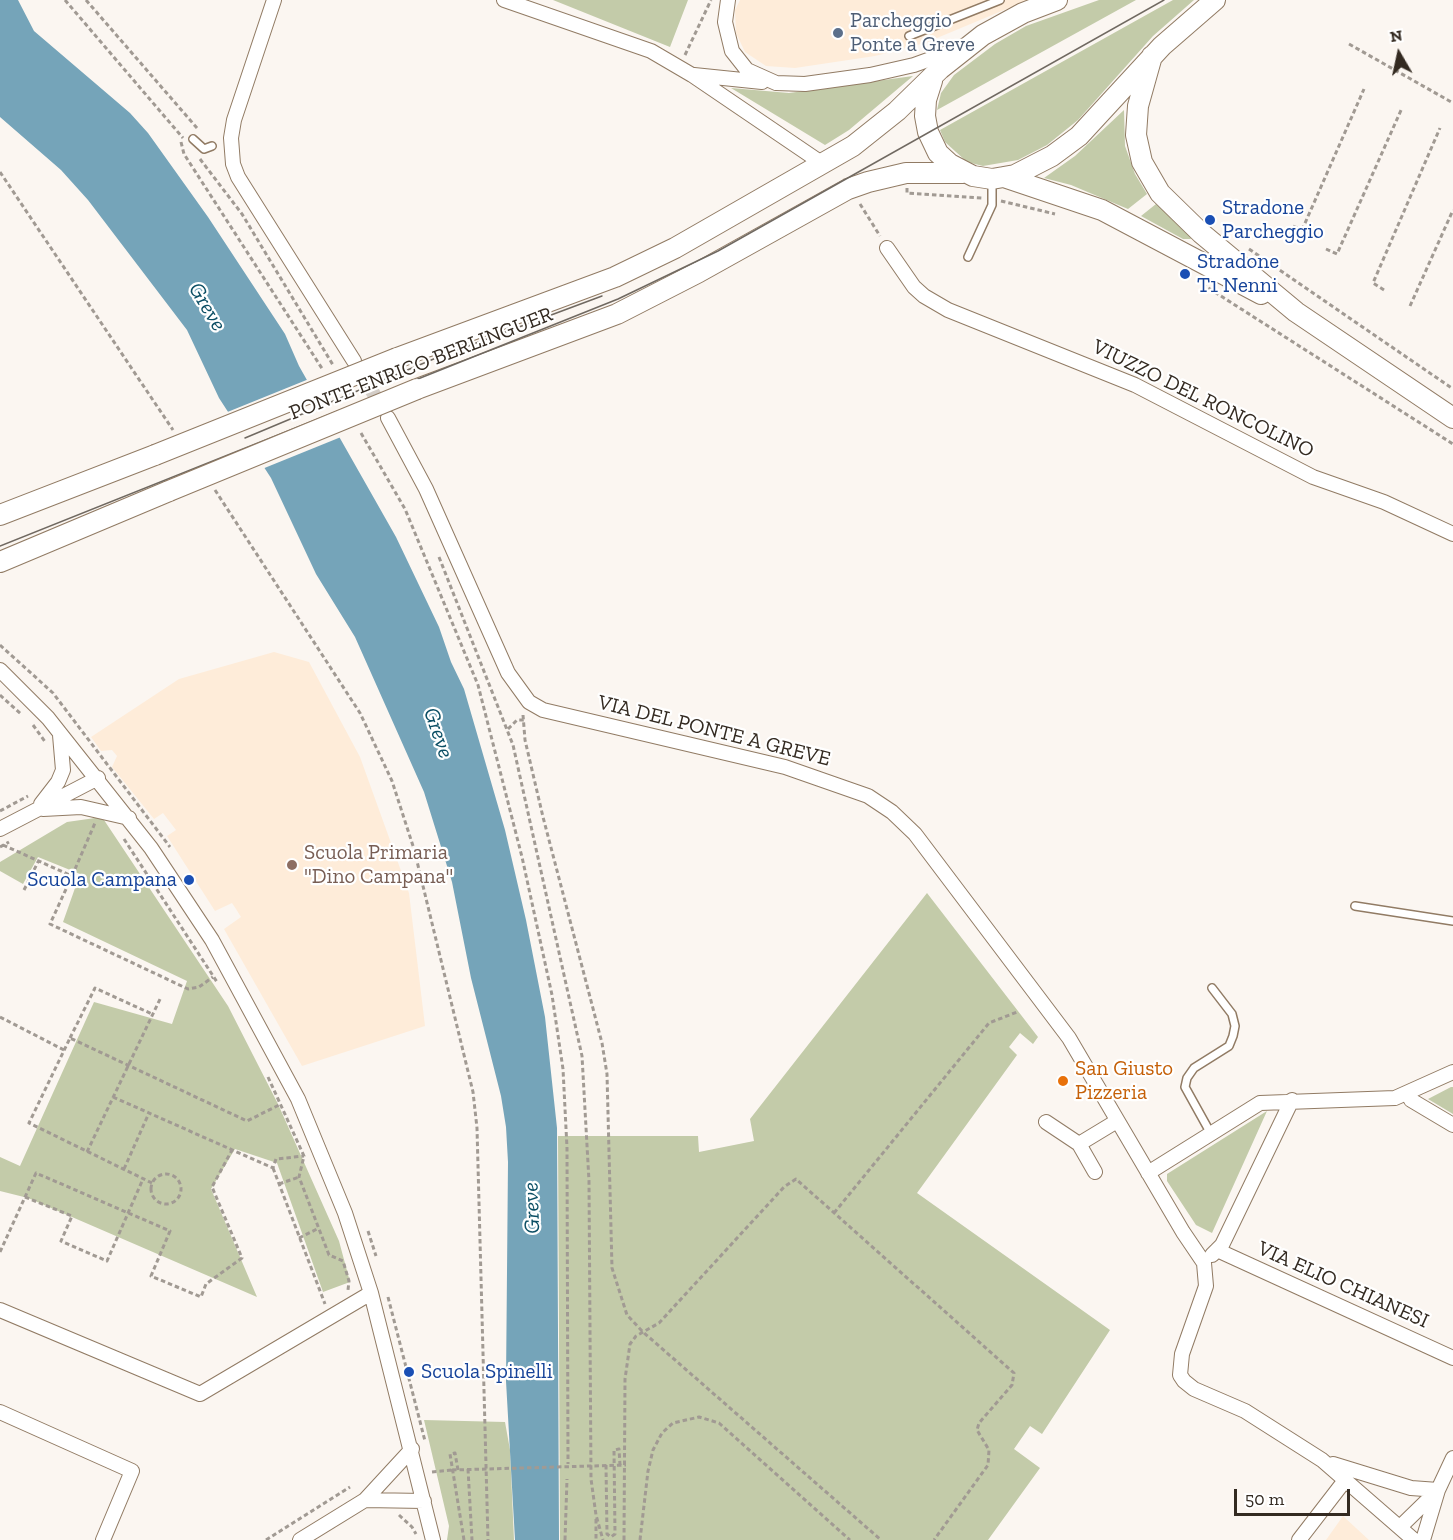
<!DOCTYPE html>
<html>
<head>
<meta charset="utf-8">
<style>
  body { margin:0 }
  #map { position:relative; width:1453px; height:1540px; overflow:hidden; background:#fbf6f1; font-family:"Zilla Slab",serif }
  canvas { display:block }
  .north { position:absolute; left:1369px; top:24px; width:60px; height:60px; -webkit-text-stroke:4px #fff; paint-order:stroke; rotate:351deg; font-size:16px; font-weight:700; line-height:24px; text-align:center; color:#332a21 }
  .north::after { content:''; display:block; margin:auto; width:21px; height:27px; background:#332a21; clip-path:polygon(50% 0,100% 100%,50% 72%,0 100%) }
  .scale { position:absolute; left:1234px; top:1489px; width:116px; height:27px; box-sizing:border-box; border:3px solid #332a21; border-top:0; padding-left:8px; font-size:18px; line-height:21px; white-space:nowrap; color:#332a21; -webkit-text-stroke:4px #fff; paint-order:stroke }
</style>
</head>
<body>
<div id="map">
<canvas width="1453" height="1540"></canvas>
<div class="north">N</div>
<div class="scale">50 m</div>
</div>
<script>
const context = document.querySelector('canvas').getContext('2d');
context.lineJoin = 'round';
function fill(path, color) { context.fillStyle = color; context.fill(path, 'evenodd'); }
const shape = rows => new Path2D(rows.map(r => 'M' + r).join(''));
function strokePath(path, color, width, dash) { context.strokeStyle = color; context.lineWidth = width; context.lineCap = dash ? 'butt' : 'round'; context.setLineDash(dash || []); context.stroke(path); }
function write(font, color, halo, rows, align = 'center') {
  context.font = font + ' "Zilla Slab",serif'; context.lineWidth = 4.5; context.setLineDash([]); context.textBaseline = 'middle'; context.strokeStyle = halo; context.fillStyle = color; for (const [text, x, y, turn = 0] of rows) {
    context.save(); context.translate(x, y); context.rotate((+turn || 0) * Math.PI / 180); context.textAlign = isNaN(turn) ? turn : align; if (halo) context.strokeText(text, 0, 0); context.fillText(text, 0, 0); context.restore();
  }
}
fill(shape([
  [740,0,1028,0,925,43,875,56,795,68,766,66,745,52,736,33,735,10],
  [274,652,309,662,360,757,409,893,425,1026,302,1066,224,929,241,917,236,909,232,903,215,911,167,836,176,830,163,813,154,819,112,767,117,756,112,750,101,751,91,737,179,679],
  [1343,1516,1369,1540,1326,1540]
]), '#feecd9');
fill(shape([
  [553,0,688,0,670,47],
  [1099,0,1136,0,937,110,941,93,954,75,995,44,1026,26],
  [1173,0,1194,0,1153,36,1078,120,1047,145,1018,160,983,166,967,162,945,142,940,130],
  [913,76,849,130,825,145,731,88,789,93],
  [1124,110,1125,146,1135,174,1147,194,1128,209,1071,185,1044,178,1075,156],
  [1156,204,1188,231,1191,239,1183,239,1141,216],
  [102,817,228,1006,278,1104,339,1241,350,1282,323,1292,277,1163,235,1149,211,1189,257,1297,28,1198,0,1191,0,1157,20,1166,94,1002,172,1024,187,981,63,922,80,874,38,857,23,884,0,871,0,862,67,822],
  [927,893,1038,1037,1033,1044,1020,1033,1009,1047,1017,1055,917,1193,1110,1330,1042,1434,1030,1426,1014,1449,1040,1468,988,1540,560,1540,558,1136,698,1136,699,1152,754,1141,750,1119],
  [1451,1087,1453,1087,1453,1114,1428,1099],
  [1267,1111,1212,1233,1196,1225,1167,1181,1167,1174],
  [424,1420,505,1422,510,1450,514,1540,447,1540,449,1526]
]), '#c3cba9');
fill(shape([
  [0,0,18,0,34,31,130,113,148,133,208,217,285,334,299,366,396,537,439,627,451,662,464,689,505,830,526,920,545,1017,557,1128,559,1540,515,1540,506,1381,508,1162,506,1127,501,1096,471,978,452,882,424,792,355,637,316,574,271,478,219,398,187,330,88,200,61,170,0,117]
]), '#75a4b9');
fill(shape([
  [309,379,341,437,262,469,225,413]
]), '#fbf6f1');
strokePath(shape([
  [357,366,384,411]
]), '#d3cdc7', 14, [14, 7]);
const lane = shape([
  [909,36,1000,0],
  [193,139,204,149,212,146],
  [968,257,992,205,992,180],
  [1355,906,1453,921],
  [1210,1132,1185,1087,1187,1078,1194,1068,1229,1046,1233,1036,1235,1026,1232,1014,1212,988]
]);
const street = shape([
  [274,0,234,120,231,138,233,164,238,177,354,361],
  [504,0,651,51,692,75,823,164],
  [728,0,725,22,732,51,747,70,776,83,805,84,870,75,914,65,958,49],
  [694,75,762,82],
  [887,248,914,287,924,296,948,310,1135,385,1313,477,1384,502,1453,534],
  [388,418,426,489,508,673,529,702,543,710,785,767,868,796,892,812,915,834,1069,1038,1183,1232,1204,1263,1206,1286,1182,1354,1180,1375,1184,1381,1194,1389,1245,1411,1322,1460,1414,1540],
  [0,670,48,718,151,848,212,940,298,1099,345,1213,371,1293,433,1540],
  [41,804,58,782,63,770,60,735],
  [43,809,81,807,129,818],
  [0,829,98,778],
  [1408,1094,1411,1100,1453,1125],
  [1046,1122,1079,1144],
  [1095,1172,1079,1144,1117,1121],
  [1148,1173,1260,1103,1395,1098,1453,1072],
  [1217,1250,1453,1358],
  [1212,1255,1222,1245,1292,1100],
  [0,1310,200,1394,371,1293],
  [0,1412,132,1471,103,1540],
  [1333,1464,1411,1488,1438,1490],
  [365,1500,424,1501],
  [1400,1527,1436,1492],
  [300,1540,365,1500,412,1449],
  [1299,1540,1346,1479],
  [1423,1540,1438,1490,1453,1458]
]);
const secondary = shape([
  [1152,56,1138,106,1136,135,1142,162,1160,193,1201,233,1296,312,1453,418],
  [932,81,926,100,925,116,928,132,938,153,950,164,973,176,992,179,1015,175,1052,156,1079,136,1162,46,1215,0],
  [1004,177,1102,210,1261,294],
  [397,358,615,277,675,248,853,146,897,111,940,69,983,35,1023,13,1057,0],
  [417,389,617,314,699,272,848,189,868,182,906,173,963,173],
  [0,515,155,455],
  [0,562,169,491]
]);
strokePath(lane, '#917b64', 10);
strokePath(street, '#917b64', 16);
strokePath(secondary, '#917b64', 22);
strokePath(shape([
  [65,0,183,138],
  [86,0,197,128],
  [1349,44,1453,103],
  [685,55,711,0],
  [181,142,184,154,323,370],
  [200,159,242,214,333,365],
  [0,172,173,430],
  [907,188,907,193,982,198],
  [1001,201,1055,214],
  [860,204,880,236],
  [1293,226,1310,234],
  [1302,230,1364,89],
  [1249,249,1453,389],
  [1326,249,1337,254,1402,108],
  [1202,284,1453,444],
  [1384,290,1373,283,1440,128],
  [1410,306,1453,210],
  [361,433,405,509,478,685,522,857,552,995,563,1069,567,1148,568,1464],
  [215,490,360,713,392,781,414,849,473,1092,477,1128,488,1540],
  [439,557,513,745,582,1056,589,1181,591,1479,596,1515,603,1540],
  [0,645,53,693,170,847],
  [0,695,21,714],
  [523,715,525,740,543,817,602,1043,607,1074,612,1268,627,1315,643,1332,881,1540],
  [33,725,46,743],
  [508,729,517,720,524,720],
  [0,811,28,796],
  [124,839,217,982],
  [3,845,72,876,50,924,188,989,199,987,213,977],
  [0,847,9,842],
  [72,876,95,823],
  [24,890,38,862],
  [0,1017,64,1050],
  [70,1038,95,988,152,1014],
  [268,1077,304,1156,299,1177,329,1255,343,1261,349,1281,348,1290],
  [113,1097,273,1168,276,1159,304,1156],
  [87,1152,161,997],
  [273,1168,325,1304],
  [124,1169,149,1113],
  '151 1189a15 15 0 1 1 30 0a15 15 0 1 1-30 0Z',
  [152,1183,29,1123,70,1038,247,1121,281,1104],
  [279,1184,299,1177],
  [25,1197,72,1216,61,1241,107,1261,143,1179],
  [834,1213,989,1023,1017,1012],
  [368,1231,376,1256],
  [299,1238,319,1228],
  [0,1252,36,1173,170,1231,151,1276,201,1297,206,1284,242,1258,212,1187,232,1150],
  [388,1297,425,1441],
  [606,1465,607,1534,611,1537,615,1534,614,1450,619,1449,620,1465],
  [468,1469,472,1540],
  [458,1470,455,1453,450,1454,464,1540],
  [432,1472,452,1470],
  [399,1515,412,1527,416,1534],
  [596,1519,596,1540],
  [266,1540,350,1487],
  [565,1540,567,1479],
  [624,1540,625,1379,630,1344,636,1336,659,1323,784,1187,796,1179,1014,1373,1012,1385,979,1423,977,1430,989,1450,988,1465,934,1540],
  [640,1540,648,1471,653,1450,662,1433,673,1423,699,1417,719,1423,850,1540]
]), '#a19a93', 3, [4.5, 3]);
strokePath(lane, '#fff', 7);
strokePath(street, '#fff', 14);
strokePath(secondary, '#fff', 20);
strokePath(shape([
  [245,438,436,358,602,296],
  [0,546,618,299,718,251,1164,0]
]), '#706961', 1.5);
const secondaryBridge = shape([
  [155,455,397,358],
  [169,491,417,389]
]);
strokePath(secondaryBridge, '#917b64', 22, []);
strokePath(shape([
  [452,1470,626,1465]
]), '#a19a93', 3, [4.5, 3]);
strokePath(secondaryBridge, '#fff', 20);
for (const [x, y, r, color] of [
  [838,33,6,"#5c6f8a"],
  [1210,220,6,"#1a4fb4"],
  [1185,274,6,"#1a4fb4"],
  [292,865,6,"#8d6e63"],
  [189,880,6,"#1a4fb4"],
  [1063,1081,6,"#e8710a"],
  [409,1372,6,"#1a4fb4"]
]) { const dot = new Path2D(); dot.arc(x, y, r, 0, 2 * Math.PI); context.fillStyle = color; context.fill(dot); strokePath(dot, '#fff', 2); }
write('21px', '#4e5e75', '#fff', [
  ["Parcheggio",850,21],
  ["Ponte a Greve",850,45]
], 'left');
write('21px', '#164399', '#fff', [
  ["Stradone",1222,208],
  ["Parcheggio",1222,232],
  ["Stradone",1197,262],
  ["T1 Nenni",1197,286],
  ["Scuola Campana",177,880,"right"],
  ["Scuola Spinelli",421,1372]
], 'left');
write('21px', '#332a21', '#fff', [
  ["PONTE ENRICO BERLINGUER",421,364,-21],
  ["VIUZZO DEL RONCOLINO",1203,399,26],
  ["VIA DEL PONTE A GREVE",714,731,14],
  ["VIA ELIO CHIANESI",1343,1285,24]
]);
write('21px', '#785e54', '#fff', [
  ["Scuola Primaria",304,853],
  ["\"Dino Campana\"",304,877]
], 'left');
write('21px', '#c56008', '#fff', [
  ["San Giusto",1075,1069],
  ["Pizzeria",1075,1093]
], 'left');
write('italic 22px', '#0b4e64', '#fff', [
  ["Greve",207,307,59],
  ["Greve",438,733,71],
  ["Greve",532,1208,-92]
]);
</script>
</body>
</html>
